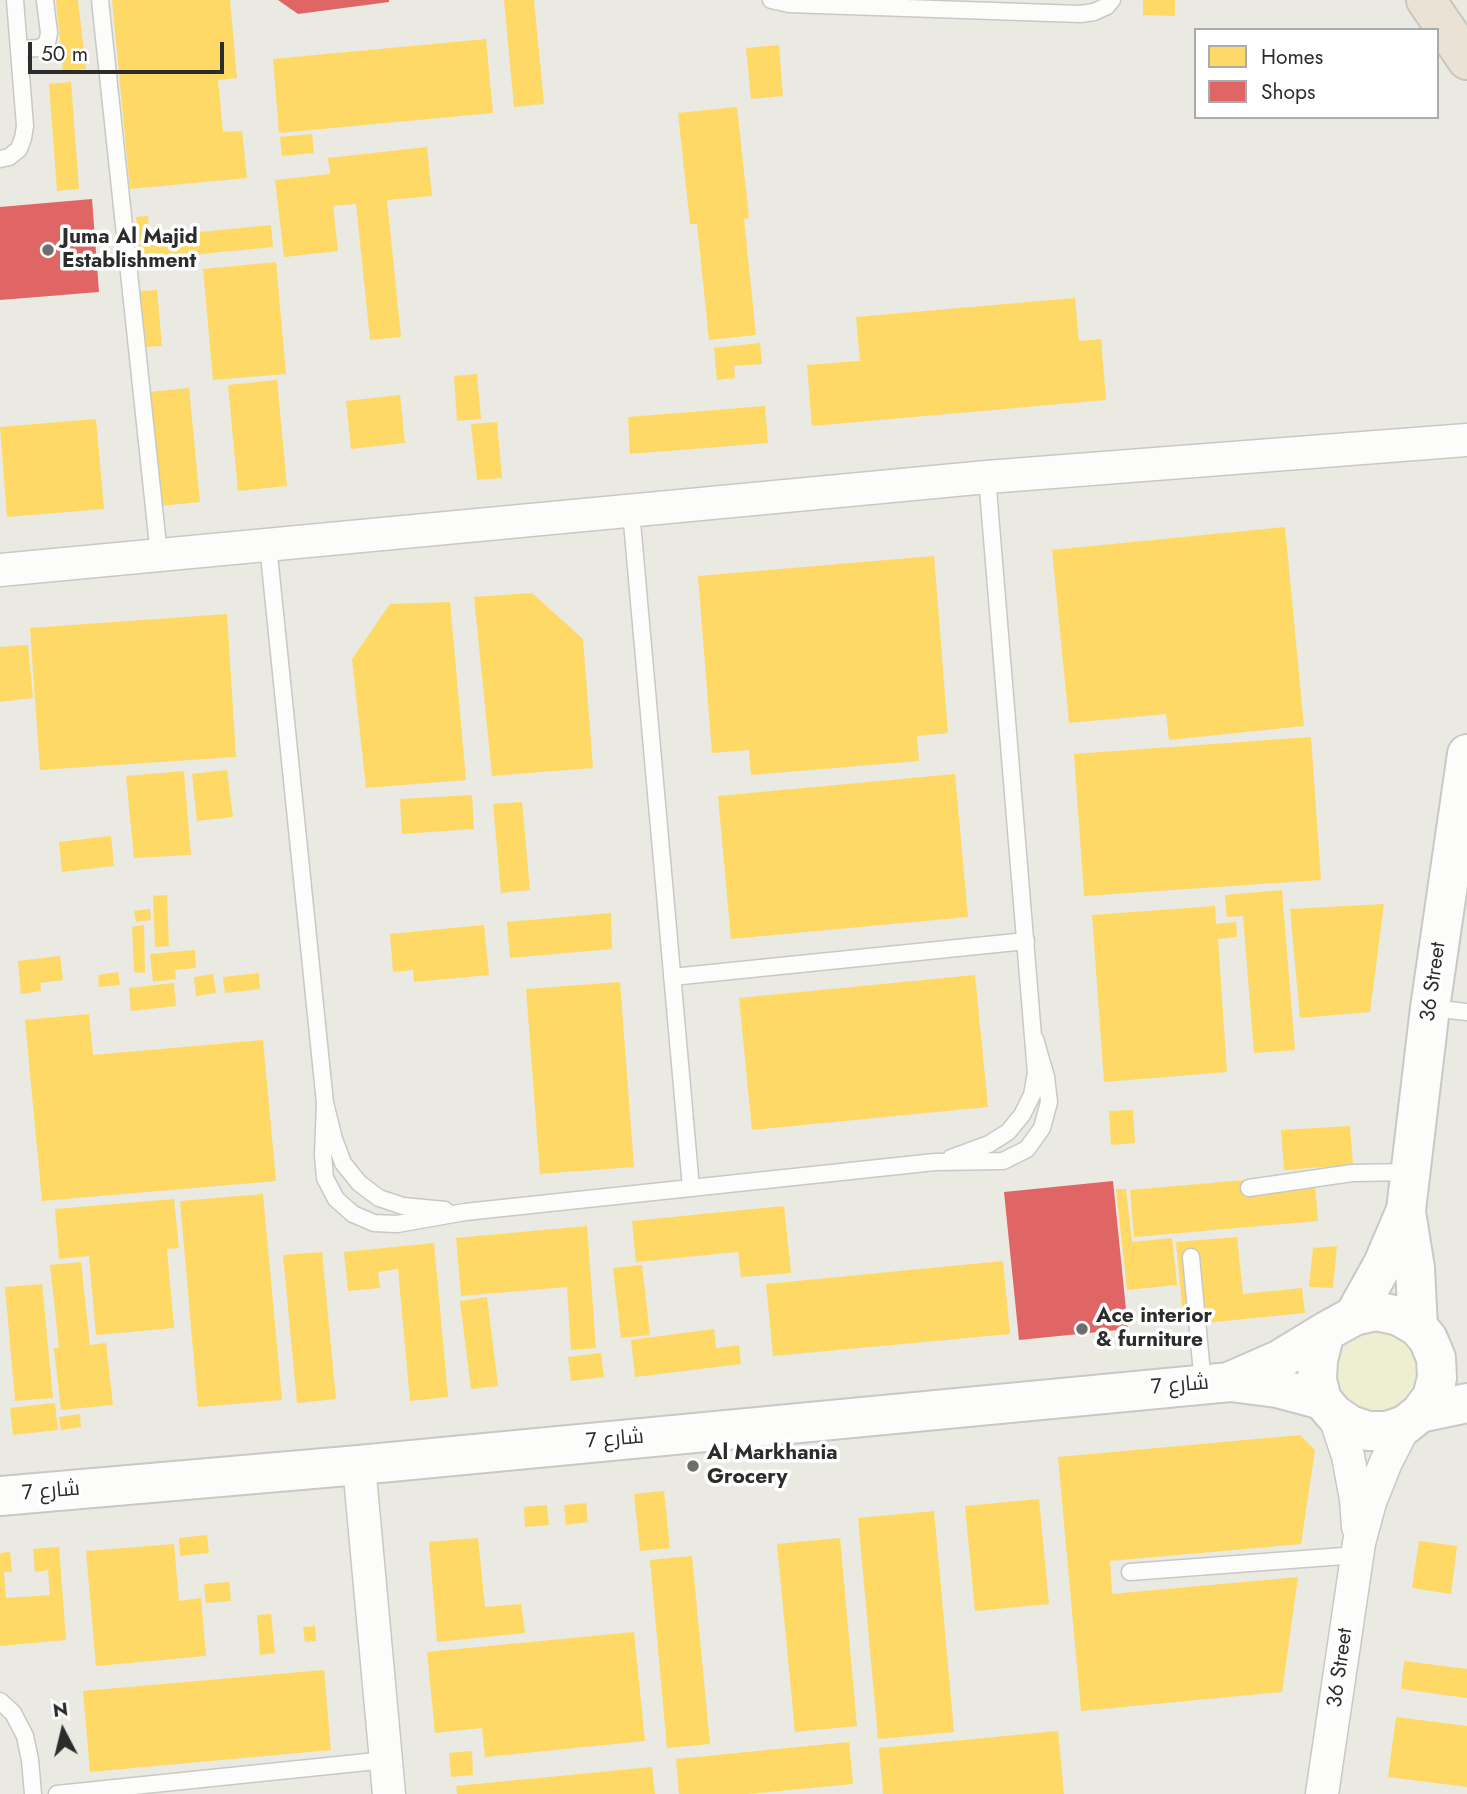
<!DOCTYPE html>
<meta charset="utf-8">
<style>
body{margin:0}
#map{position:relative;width:1467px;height:1794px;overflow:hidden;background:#eae9e2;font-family:Jost,sans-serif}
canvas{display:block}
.legend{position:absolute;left:1194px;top:28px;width:245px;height:91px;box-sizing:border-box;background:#fff;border:2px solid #ababab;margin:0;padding:9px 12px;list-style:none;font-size:21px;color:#2c2c2c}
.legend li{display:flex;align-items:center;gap:14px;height:35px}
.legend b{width:35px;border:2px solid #ababab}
.north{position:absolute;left:28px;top:1696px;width:70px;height:70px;-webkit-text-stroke:5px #fff;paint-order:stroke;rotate:353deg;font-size:19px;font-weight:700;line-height:28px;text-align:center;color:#2c2c2c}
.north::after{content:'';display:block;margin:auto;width:24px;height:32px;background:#2c2c2c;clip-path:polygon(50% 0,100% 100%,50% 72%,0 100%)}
.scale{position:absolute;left:28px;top:42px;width:196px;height:32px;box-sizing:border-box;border:4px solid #2c2c2c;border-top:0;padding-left:9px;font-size:21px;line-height:24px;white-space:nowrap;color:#2c2c2c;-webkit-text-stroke:5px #fff;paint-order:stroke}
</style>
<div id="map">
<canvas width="1467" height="1794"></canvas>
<ul class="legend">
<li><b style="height:19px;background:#ffd966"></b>Homes</li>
<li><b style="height:19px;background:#e06666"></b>Shops</li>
</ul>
<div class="north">N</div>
<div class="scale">50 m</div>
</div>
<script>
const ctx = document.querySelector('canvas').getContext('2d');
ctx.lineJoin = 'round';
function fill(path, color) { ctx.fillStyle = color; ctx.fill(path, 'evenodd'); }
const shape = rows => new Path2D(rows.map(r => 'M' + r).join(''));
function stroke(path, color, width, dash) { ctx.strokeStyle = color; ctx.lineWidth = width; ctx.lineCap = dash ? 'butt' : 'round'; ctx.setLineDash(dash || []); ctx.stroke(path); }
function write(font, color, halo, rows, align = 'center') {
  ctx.font = font + ' Jost,Cairo,sans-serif'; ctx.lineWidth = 7; ctx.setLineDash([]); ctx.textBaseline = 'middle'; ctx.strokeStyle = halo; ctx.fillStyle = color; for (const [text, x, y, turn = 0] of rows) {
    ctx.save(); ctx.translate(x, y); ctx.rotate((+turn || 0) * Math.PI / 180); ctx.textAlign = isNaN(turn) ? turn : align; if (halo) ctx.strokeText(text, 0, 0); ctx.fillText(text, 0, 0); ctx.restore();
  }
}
const sand = shape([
 [1382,1330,1400,1336,1419,1357,1417,1391,1403,1408,1381,1415,1355,1407,1345,1397,1339,1385,1337,1367,1345,1348,1356,1338,1373,1331]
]);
const homes = shape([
 [56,0,78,0,86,69,63,71],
 [112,0,230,0,237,78,218,80,223,132,242,131,247,178,130,189],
 [504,0,534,0,544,104,514,107],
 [1143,0,1175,0,1175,16,1143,15],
 [486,39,493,113,279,133,273,59],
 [779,45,783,96,751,99,746,48],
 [71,82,79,189,57,191,49,84],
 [737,107,749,218,744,219,756,335,709,340,697,224,690,224,678,113],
 [312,134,314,153,282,156,280,137],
 [427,147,432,196,387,200,401,337,370,340,356,204,333,206,338,251,284,257,275,180,330,174,328,158],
 [148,216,149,237,271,225,273,247,140,260,136,217],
 [276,262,286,374,213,380,203,269],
 [157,290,162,346,145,347,140,291],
 [1075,298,1079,341,1101,339,1106,400,812,426,807,365,860,361,856,317],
 [760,343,762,364,734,366,735,378,717,380,714,348],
 [477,374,481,419,457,421,454,376],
 [277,380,287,486,238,491,228,385],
 [189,388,200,502,160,506,148,392],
 [400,395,405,443,351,449,346,401],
 [765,406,768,443,630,454,628,417],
 [96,419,104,509,7,517,0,427],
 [497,422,502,478,477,480,471,424],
 [1285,527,1304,726,1169,740,1166,714,1069,723,1052,550],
 [934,556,948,733,917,736,919,761,751,775,749,750,712,753,698,576],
 [532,593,583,639,593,768,492,776,474,597],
 [450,602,466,780,366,788,352,659,390,604],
 [227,614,236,757,40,770,30,628],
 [28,645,33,698,0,702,0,647],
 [1311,737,1321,880,1084,896,1074,754],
 [227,770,233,817,197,821,192,774],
 [184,771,191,855,134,858,126,776],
 [955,774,968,917,731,939,718,796],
 [472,795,474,829,402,834,400,799],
 [522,802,530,890,501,893,493,804],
 [111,836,114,866,62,872,59,842],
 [1282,890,1295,1050,1254,1053,1243,916,1227,917,1225,895],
 [167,895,169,946,155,947,153,896],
 [1384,904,1370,1012,1300,1018,1290,909],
 [1215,906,1216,924,1236,922,1237,937,1218,939,1227,1072,1104,1082,1092,915],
 [150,909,151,920,136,922,134,911],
 [611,913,612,949,510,958,507,922],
 [144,925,145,973,134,972,132,927],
 [484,925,489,975,414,982,413,970,393,972,390,934],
 [195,950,196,968,175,970,176,979,153,982,150,954],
 [60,956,63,980,40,983,41,991,21,994,18,961],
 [118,972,120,985,99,987,98,975],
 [259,973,260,989,225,993,223,977],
 [213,974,216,993,196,996,194,977],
 [975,975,988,1107,752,1130,739,998],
 [620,982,634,1167,540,1174,526,989],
 [174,983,176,1006,131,1011,129,988],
 [89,1014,93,1055,263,1040,276,1181,42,1201,25,1020],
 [1133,1110,1135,1143,1111,1145,1109,1111],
 [1350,1126,1353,1165,1284,1170,1281,1130],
 [1314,1174,1318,1221,1134,1237,1130,1190],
 [1116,1189,1126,1189,1132,1242,1172,1238,1177,1285,1127,1290],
 [263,1194,282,1400,198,1407,180,1201],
 [174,1199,179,1248,167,1249,174,1328,96,1335,89,1256,59,1259,55,1209],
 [784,1206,791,1273,741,1277,738,1252,636,1262,632,1221],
 [587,1226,596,1348,571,1350,567,1287,461,1296,456,1238],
 [1237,1237,1243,1294,1302,1288,1305,1313,1184,1325,1176,1242],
 [434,1243,448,1397,410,1401,398,1269,378,1272,380,1288,348,1291,344,1252],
 [1337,1246,1333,1288,1309,1287,1313,1248],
 [322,1252,336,1399,297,1403,283,1255],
 [1003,1261,1010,1334,773,1356,766,1284],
 [81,1262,90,1345,106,1343,113,1405,61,1410,54,1348,59,1348,50,1265],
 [642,1265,650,1335,621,1338,613,1268],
 [42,1284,53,1398,15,1401,5,1287],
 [487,1297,498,1386,471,1389,460,1301],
 [714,1329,716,1348,739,1345,741,1364,635,1377,631,1340],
 [601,1353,604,1377,571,1381,568,1357],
 [55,1403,58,1430,13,1435,10,1408],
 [80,1414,81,1427,61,1430,59,1417],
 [1300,1435,1315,1450,1301,1544,1110,1561,1112,1594,1298,1577,1282,1692,1081,1711,1058,1457],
 [664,1491,670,1548,640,1551,634,1494],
 [1039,1499,1049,1604,975,1611,965,1506],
 [586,1503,588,1522,566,1525,564,1505],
 [547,1505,549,1525,525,1527,524,1507],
 [934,1511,954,1732,878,1739,858,1518],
 [207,1535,209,1553,180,1556,179,1538],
 [478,1538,485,1607,521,1604,525,1633,437,1642,429,1542],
 [840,1538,857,1726,795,1732,777,1544],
 [1419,1541,1457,1546,1451,1594,1412,1588],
 [174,1544,179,1601,201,1598,206,1656,96,1666,86,1551],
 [59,1547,66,1640,0,1646,0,1553,10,1552,12,1572,4,1572,6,1598,50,1595,48,1570,35,1572,33,1549],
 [692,1556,710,1744,667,1748,650,1560],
 [229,1582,231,1601,206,1603,204,1584],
 [271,1614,275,1653,260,1655,257,1615],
 [315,1626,316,1641,305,1642,303,1627],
 [634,1632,645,1741,485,1757,482,1728,435,1733,427,1652],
 [1404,1661,1467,1669,1467,1698,1401,1689],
 [324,1670,331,1750,90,1772,83,1691],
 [1396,1717,1467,1726,1467,1787,1388,1777],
 [1058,1731,1064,1794,883,1794,879,1748],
 [849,1742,853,1784,748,1794,679,1794,676,1759],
 [472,1751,473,1775,451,1777,449,1753],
 [652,1767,655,1794,457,1794,456,1786]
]);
const shops = shape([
 [278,0,389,0,389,2,298,14],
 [92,199,99,292,0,300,0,207],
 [1113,1181,1128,1329,1019,1340,1004,1192]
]);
const service = shape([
 [100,0,159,555],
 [771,0,789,4,1080,14,1094,12,1107,6,1112,0],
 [19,49,39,48,47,43,49,33,45,0],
 [0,159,9,157,19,149,23,138,25,126,15,0],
 [631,511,691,1188],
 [268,545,325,1103,334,1139,343,1163,359,1183,379,1198,403,1206,445,1210],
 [672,977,1026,941],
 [1430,1008,1467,1012],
 [325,1103,323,1155,325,1178,336,1199,353,1214,374,1223,397,1224,465,1212,935,1162,1003,1161,1027,1149,1042,1128,1049,1102,1046,1077,1035,1039],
 [951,1158,989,1144,1008,1132,1022,1115,1032,1095,1036,1073,987,477],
 [1249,1188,1352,1173,1410,1172],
 [1191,1257,1203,1384],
 [1130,1572,1357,1555],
 [0,1701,13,1713,25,1736,30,1760,33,1794],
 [57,1794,386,1760]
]);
const minor = shape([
 [0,570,987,477,1467,440],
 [1334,1414,1348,1456,1356,1499,1358,1527],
 [359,1465,389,1794],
 [1322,1794,1359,1543,1370,1502,1386,1462,1405,1425]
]);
const tertiary = shape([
 [1406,1212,1415,1268,1418,1327],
 [1376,1311,1399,1316,1418,1327,1428,1339,1436,1358,1437,1378,1432,1397,1420,1413,1405,1425,1387,1431,1368,1431,1350,1425,1334,1414,1322,1400,1317,1380,1318,1360,1325,1332,1354,1316,1376,1311],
 [1354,1316,1383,1264,1406,1210,1430,1008,1467,754],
 [1231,1381,1279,1360,1325,1332],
 [1420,1413,1467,1403],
 [0,1496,359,1465,1230,1382,1277,1388,1322,1400]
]);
const motorway = shape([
 [1426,0,1467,60]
]);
const markers = [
 [48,250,7,"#6e6e6c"],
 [1082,1329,7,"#6e6e6c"],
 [693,1466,7,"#6e6e6c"]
];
const poiNames = [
 ["Juma Al Majid",62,238],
 ["Establishment",62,262],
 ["Ace interior",1096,1317],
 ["& furniture",1096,1341],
 ["Al Markhania",707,1454],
 ["Grocery",707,1478]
];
const streetNames = [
 ["36 Street",1434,982,-82],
 ["شارع 7",1180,1386,-5],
 ["شارع 7",615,1440,-5],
 ["شارع 7",51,1492,-5],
 ["36 Street",1341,1668,-82]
];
fill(sand, '#eeeed0');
fill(homes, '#ffd966');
fill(shops, '#e06666');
stroke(service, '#c8c8c7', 19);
stroke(minor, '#c8c8c7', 35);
stroke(tertiary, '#c8c8c7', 42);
stroke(motorway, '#c6c5c2', 42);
stroke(service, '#fcfcfb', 16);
stroke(minor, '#fcfcfb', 32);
stroke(tertiary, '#fcfcfb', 38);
stroke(motorway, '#eae2d4', 38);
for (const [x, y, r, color] of markers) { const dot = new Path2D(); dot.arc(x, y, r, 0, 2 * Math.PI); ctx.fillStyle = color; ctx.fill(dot); stroke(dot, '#fff', 2.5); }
write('bold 21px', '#2c2c2c', '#fff', poiNames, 'left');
write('21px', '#2c2c2c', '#fff', streetNames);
</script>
